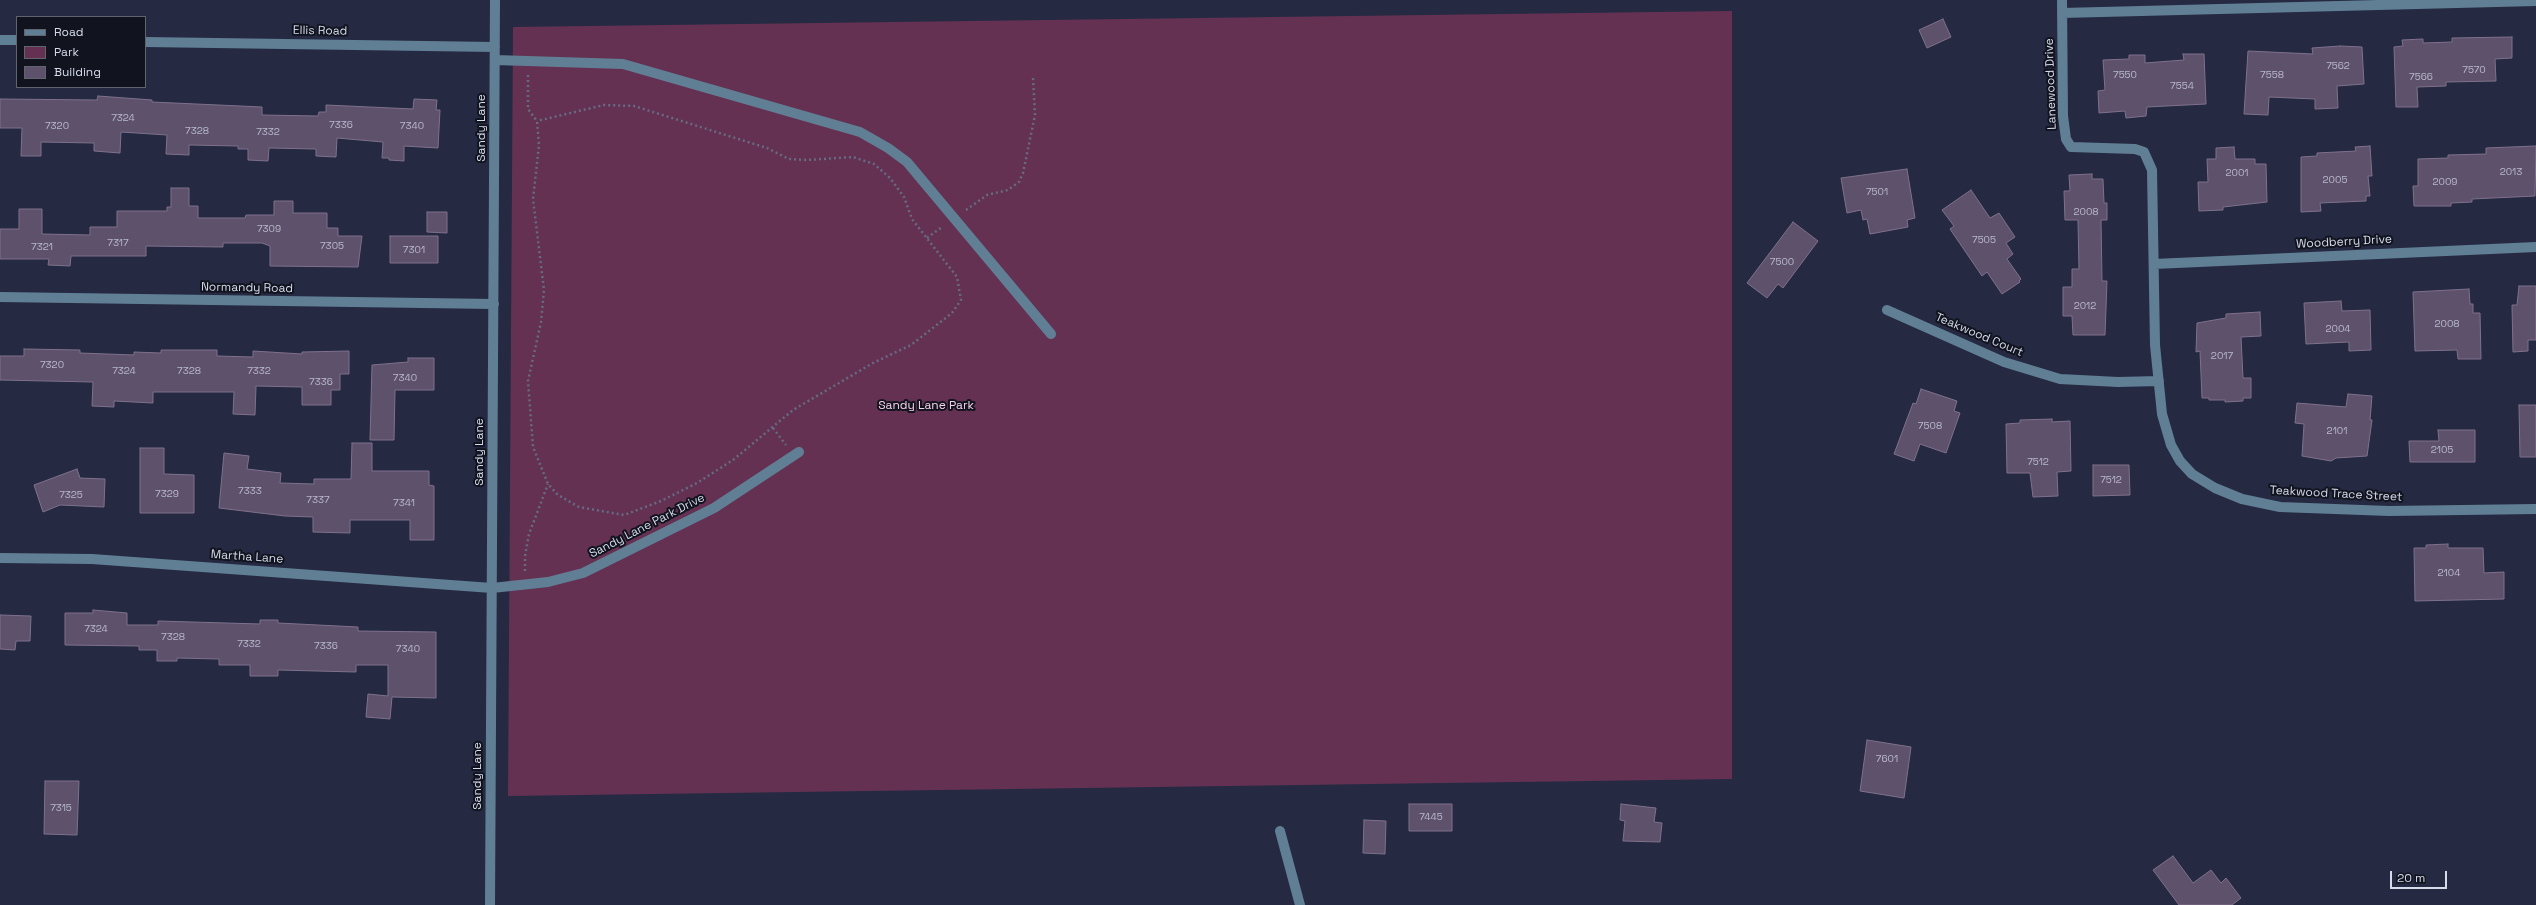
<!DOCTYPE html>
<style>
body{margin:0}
#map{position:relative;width:2536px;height:905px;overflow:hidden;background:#252a42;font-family:"Space Grotesk",sans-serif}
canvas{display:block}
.legend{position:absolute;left:16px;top:16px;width:130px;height:72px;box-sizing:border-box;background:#11141f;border:1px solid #606471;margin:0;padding:5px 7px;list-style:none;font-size:12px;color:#d6dbeb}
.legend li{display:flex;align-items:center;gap:8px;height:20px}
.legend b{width:20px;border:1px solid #606471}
.scale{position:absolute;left:2390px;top:871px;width:57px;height:18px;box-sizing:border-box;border:2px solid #d6dbeb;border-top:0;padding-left:5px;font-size:12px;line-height:14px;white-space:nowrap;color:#d6dbeb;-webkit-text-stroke:3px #11141f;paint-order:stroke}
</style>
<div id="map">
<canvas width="2536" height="905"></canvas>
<ul class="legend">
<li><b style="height:5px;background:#617f94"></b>Road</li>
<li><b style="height:11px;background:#643153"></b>Park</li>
<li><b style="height:11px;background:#5e516b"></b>Building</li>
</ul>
<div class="scale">20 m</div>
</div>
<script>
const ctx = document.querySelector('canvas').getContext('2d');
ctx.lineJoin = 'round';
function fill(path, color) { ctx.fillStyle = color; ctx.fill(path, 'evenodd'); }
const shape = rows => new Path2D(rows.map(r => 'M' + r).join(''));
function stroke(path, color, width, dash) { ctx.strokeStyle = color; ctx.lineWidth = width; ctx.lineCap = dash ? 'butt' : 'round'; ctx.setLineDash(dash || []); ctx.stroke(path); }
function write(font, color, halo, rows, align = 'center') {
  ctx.font = font + ' "Space Grotesk",sans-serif'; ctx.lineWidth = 4; ctx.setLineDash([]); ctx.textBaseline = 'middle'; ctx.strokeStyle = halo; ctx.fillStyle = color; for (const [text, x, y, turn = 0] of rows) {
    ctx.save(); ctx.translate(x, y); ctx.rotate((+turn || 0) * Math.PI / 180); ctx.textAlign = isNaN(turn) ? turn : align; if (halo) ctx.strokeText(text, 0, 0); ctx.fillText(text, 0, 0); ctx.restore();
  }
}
const green = shape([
 [1732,11,1732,779,508,796,513,27]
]);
const building = shape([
 [1943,19,1951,37,1927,48,1919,30,1943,19],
 [2512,37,2512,58,2495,59,2496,81,2446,82,2446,86,2417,87,2418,107,2396,107,2394,47,2403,46,2402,40,2423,39,2423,43,2452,42,2452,38,2512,37],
 [2340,46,2362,47,2364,84,2337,86,2338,108,2315,109,2315,99,2269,97,2268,115,2244,114,2248,51,2313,54,2312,48,2340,46],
 [2183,54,2204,54,2206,104,2147,107,2146,116,2126,118,2125,111,2099,113,2098,91,2105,90,2103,60,2129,59,2129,55,2145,55,2145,63,2184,60,2183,54],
 [98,96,152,100,152,102,262,107,262,115,318,116,319,112,326,112,326,105,413,109,414,99,437,100,436,110,440,110,438,148,404,146,404,161,389,160,389,158,382,158,383,142,337,138,336,157,316,156,316,149,269,148,268,161,248,160,248,149,238,149,238,146,189,145,189,155,166,154,167,135,121,132,120,153,94,151,94,143,41,142,41,156,21,156,22,128,0,128,0,99,97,100,98,96],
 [2370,146,2372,176,2368,176,2370,196,2366,196,2366,201,2320,203,2321,211,2301,212,2301,157,2317,156,2317,153,2356,151,2355,147,2370,146],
 [2536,146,2535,196,2472,199,2472,202,2451,203,2451,206,2414,206,2413,186,2418,186,2418,159,2448,158,2448,155,2486,154,2486,148,2536,146],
 [2234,147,2235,159,2255,159,2255,164,2266,164,2267,202,2223,207,2223,210,2199,211,2198,182,2208,182,2207,159,2216,159,2216,148,2234,147],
 [1907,169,1915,218,1907,220,1908,227,1870,234,1867,219,1863,220,1861,210,1847,213,1841,178,1907,169],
 [2092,174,2092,179,2103,179,2104,203,2107,203,2107,220,2101,220,2102,281,2107,281,2105,335,2073,335,2072,316,2063,316,2063,287,2072,287,2072,269,2079,269,2078,220,2065,220,2064,191,2070,191,2069,175,2092,174],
 [171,188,189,188,189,206,198,206,198,218,245,218,246,215,274,215,274,201,293,201,293,213,327,213,327,228,338,228,338,236,362,236,358,267,270,266,270,246,262,243,223,243,223,247,146,246,146,256,71,256,70,266,48,265,49,259,0,259,0,229,19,229,19,209,42,209,42,234,90,235,90,227,117,227,117,211,167,211,167,207,171,207,171,188],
 [1971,190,1990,218,1999,213,2015,237,2006,243,2013,254,2007,259,2021,279,2019,281,2020,282,2002,294,1987,272,1982,276,1950,229,1954,226,1942,210,1971,190],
 [427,212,447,212,447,233,427,232,427,212],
 [1793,222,1818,241,1783,288,1778,284,1767,298,1747,283,1793,222],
 [390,236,438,236,438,263,390,263,390,236],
 [2519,286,2536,286,2536,340,2528,340,2528,351,2513,352,2512,305,2517,305,2519,286],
 [2469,289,2470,304,2473,304,2473,313,2480,313,2481,359,2458,359,2457,350,2415,351,2413,292,2469,289],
 [2341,301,2342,311,2370,310,2371,350,2349,351,2349,342,2306,344,2304,303,2341,301],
 [2260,312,2261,336,2241,337,2243,378,2251,378,2251,398,2243,398,2243,401,2225,402,2225,400,2209,400,2209,398,2202,398,2200,351,2196,352,2197,323,2226,318,2226,314,2260,312],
 [24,349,80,350,80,353,134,355,134,352,161,353,161,350,217,350,217,356,253,357,253,351,302,354,302,352,349,351,349,374,340,374,340,390,331,390,331,405,302,405,302,387,256,386,255,415,233,414,234,392,153,392,153,403,114,401,114,407,92,406,93,382,0,380,0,356,24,356,24,349],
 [408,358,434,358,434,390,395,390,394,440,370,440,372,365,408,362,408,358],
 [1921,389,1957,401,1954,411,1960,413,1946,453,1920,444,1914,461,1894,454,1913,403,1916,404,1921,389],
 [2348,394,2372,396,2370,420,2372,420,2367,456,2336,458,2331,461,2302,456,2304,424,2295,423,2297,403,2346,407,2348,394],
 [2519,405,2536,405,2536,457,2520,457,2519,405],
 [2052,419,2052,422,2070,421,2071,471,2057,472,2058,496,2033,497,2030,473,2007,473,2006,424,2020,423,2020,420,2052,419],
 [2438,430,2475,430,2475,462,2410,462,2409,441,2439,441,2438,430],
 [352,443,372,443,372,471,429,471,429,485,434,486,434,540,410,540,410,520,350,520,350,533,313,532,313,517,285,516,219,508,224,453,249,456,247,469,281,473,280,483,314,484,314,479,351,479,352,443],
 [140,448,164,448,164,474,194,475,194,513,140,513,140,448],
 [2093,465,2129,465,2130,495,2093,496,2093,465],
 [77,469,80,478,105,479,104,507,60,505,43,512,34,485,77,469],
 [2448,544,2448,548,2483,548,2484,573,2504,572,2504,599,2415,601,2414,548,2426,548,2426,545,2448,544],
 [93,610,127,613,127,625,158,625,158,621,260,624,260,620,278,620,278,623,358,627,358,631,436,632,436,698,392,697,390,719,366,717,368,694,388,696,388,665,356,665,356,672,278,670,278,676,250,676,250,665,219,665,219,659,177,658,177,661,157,661,157,650,139,650,139,646,65,645,65,613,93,613,93,610],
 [0,615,31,616,30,641,16,641,15,650,0,649,0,615],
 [1867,740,1911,747,1904,798,1860,791,1867,740],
 [45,781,79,781,77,835,44,834,45,781],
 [1409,804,1452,804,1452,831,1409,831,1409,804],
 [1621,804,1656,808,1654,822,1662,823,1660,842,1623,841,1625,821,1620,820,1621,804],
 [1364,820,1386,821,1385,854,1363,853,1364,820],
 [2173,856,2193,883,2211,870,2221,883,2226,878,2241,898,2232,905,2179,905,2153,870,2173,856]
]);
const path = shape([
 [528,75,528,109,537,121,539,145,533,199,544,290,541,322,528,381,533,447,548,484,558,495,579,507,624,515,661,501,697,483,733,460,793,410,873,363,911,345,952,313,961,300,957,277,912,219,904,197,890,178,874,164,853,157,807,160,789,159,767,148,634,106,604,105,537,121],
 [966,210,987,195,1008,190,1019,182,1023,173,1035,115,1033,77],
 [927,238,942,227],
 [773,428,786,445],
 [525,571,525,556,529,534,548,484]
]);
const minor = shape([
 [2062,0,2063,116,2066,139,2071,147,2135,149,2144,152,2152,170,2155,345,2162,414,2171,445,2180,461,2192,474,2215,488,2242,499,2280,507,2389,511,2536,509],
 [2062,13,2536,1],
 [0,40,17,40],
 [145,42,495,47],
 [495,60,623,64,860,132,888,148,907,162,1051,334],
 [2154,264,2536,247],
 [0,297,494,304],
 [1887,310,2004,362,2060,379,2118,382,2159,381],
 [0,558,92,559,492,588,548,582,583,573,714,508,799,452],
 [1280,831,1300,905],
 [490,905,495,0]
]);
const numberNames = [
 ["7562",2338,66],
 ["7570",2474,70],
 ["7550",2125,75],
 ["7558",2272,75],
 ["7566",2421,77],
 ["7554",2182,86],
 ["7324",123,118],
 ["7336",341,125],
 ["7320",57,126],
 ["7340",412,126],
 ["7328",197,131],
 ["7332",268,132],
 ["2013",2511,172],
 ["2001",2237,173],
 ["2005",2335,180],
 ["2009",2445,182],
 ["7501",1877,192],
 ["2008",2086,212],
 ["7309",269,229],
 ["7505",1984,240],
 ["7317",118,243],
 ["7305",332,246],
 ["7321",42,247],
 ["7301",414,250],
 ["7500",1782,262],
 ["2012",2085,306],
 ["2008",2447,324],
 ["2004",2338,329],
 ["2017",2222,356],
 ["7320",52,365],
 ["7324",124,371],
 ["7328",189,371],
 ["7332",259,371],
 ["7340",405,378],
 ["7336",321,382],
 ["7508",1930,426],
 ["2101",2337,431],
 ["2105",2442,450],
 ["7512",2038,462],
 ["7512",2111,480],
 ["7333",250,491],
 ["7329",167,494],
 ["7325",71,495],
 ["7337",318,500],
 ["7341",404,503],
 ["2104",2449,573],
 ["7324",96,629],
 ["7328",173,637],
 ["7332",249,644],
 ["7336",326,646],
 ["7340",408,649],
 ["7601",1887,759],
 ["7315",61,808],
 ["7445",1431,817]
];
const streetNames = [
 ["Ellis Road",320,31,1],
 ["Lanewood Drive",2051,84,-92],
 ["Sandy Lane",482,128,-90],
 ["Woodberry Drive",2344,242,-3],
 ["Normandy Road",247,288,1],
 ["Teakwood Court",1979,335,23],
 ["Sandy Lane",480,452,-90],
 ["Teakwood Trace Street",2336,494,3],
 ["Sandy Lane Park Drive",647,526,-27],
 ["Martha Lane",247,557,4],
 ["Sandy Lane",478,776,-90]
];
const parkNames = [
 ["Sandy Lane Park",926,406]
];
fill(green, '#643153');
fill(building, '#5e516b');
stroke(building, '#7f718d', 1);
stroke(path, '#666b80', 2.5, [2, 3]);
stroke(minor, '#617f94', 10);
write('10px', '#b8b8cb', null, numberNames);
write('12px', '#d6dbeb', '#11141f', streetNames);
write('12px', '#f8d0e8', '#11141f', parkNames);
</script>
